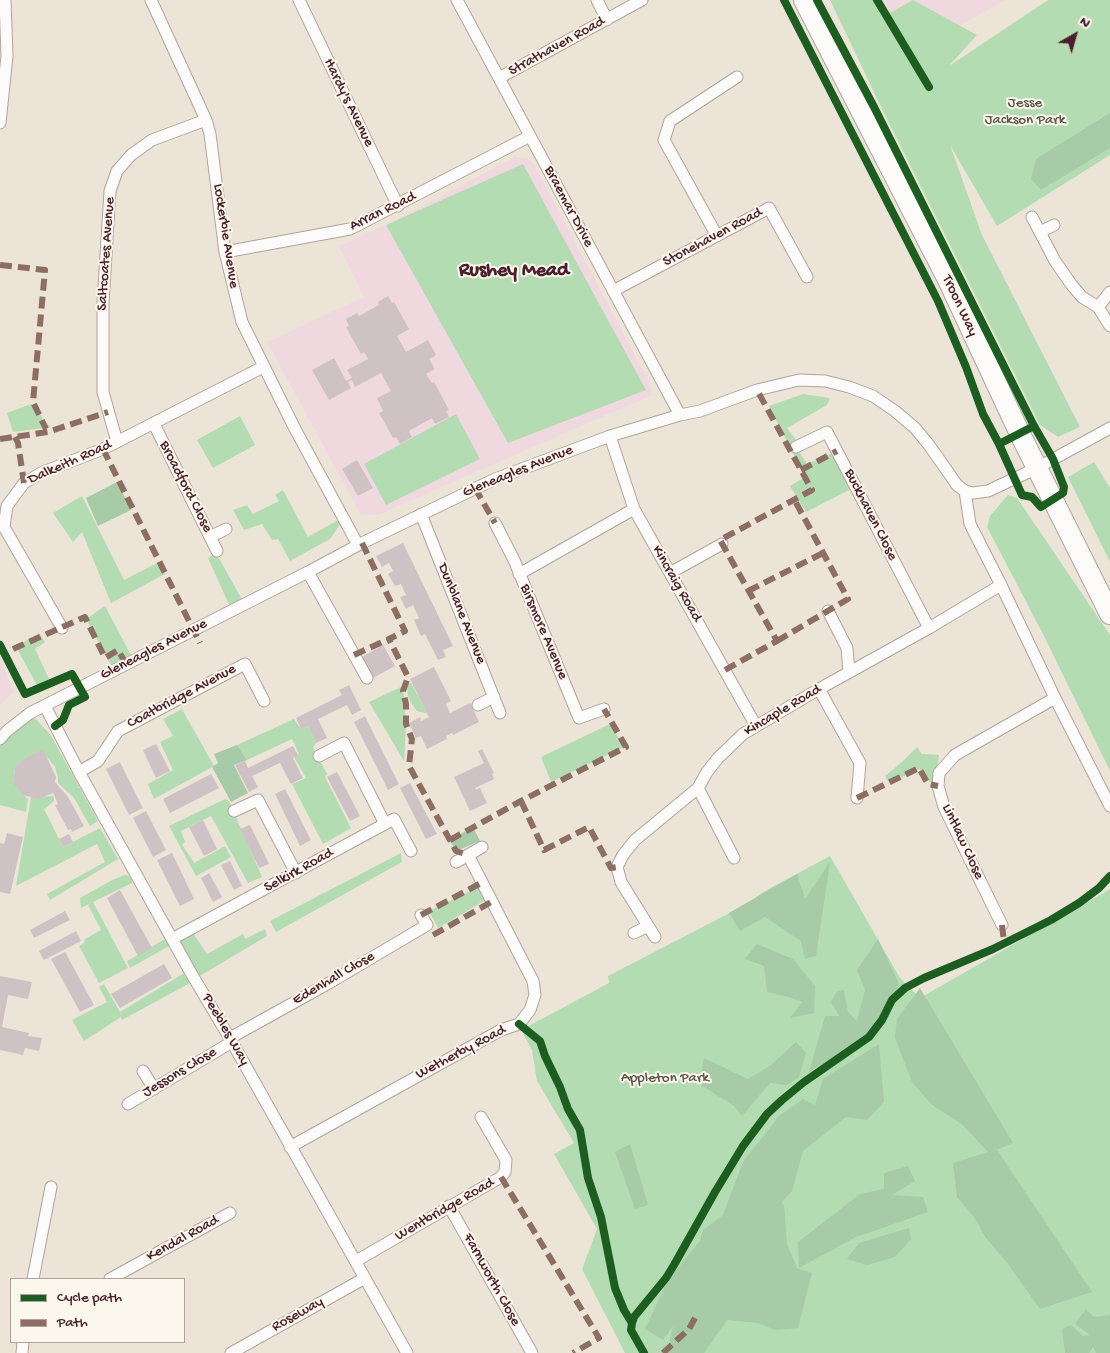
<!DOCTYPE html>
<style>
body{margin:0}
#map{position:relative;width:1110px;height:1353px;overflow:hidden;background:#ede4d8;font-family:"Gochi Hand",sans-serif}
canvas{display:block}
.legend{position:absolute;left:10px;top:1278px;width:175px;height:65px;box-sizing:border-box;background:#fbf7ec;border:1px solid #b4a19f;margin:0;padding:6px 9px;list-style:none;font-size:15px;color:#4a1f2b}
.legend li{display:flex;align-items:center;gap:10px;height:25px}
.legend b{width:25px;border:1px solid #b4a19f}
.north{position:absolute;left:1050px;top:10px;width:50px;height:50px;-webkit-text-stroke:4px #fbf7ec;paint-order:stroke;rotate:38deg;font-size:14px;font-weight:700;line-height:20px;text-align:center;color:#4a1f2b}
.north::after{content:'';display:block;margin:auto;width:18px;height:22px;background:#4a1f2b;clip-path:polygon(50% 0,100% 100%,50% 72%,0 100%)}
</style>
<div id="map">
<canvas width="1110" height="1353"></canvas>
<ul class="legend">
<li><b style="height:6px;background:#1b5e20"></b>Cycle path</li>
<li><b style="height:6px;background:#8d6e63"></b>Path</li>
</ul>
<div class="north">N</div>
</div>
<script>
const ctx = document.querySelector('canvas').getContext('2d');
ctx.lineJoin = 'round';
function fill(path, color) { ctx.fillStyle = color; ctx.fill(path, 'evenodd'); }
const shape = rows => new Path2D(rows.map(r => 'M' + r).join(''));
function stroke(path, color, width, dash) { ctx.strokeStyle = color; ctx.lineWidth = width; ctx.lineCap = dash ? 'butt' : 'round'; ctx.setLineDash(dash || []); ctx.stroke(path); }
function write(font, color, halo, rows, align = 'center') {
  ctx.font = font + ' "Gochi Hand",sans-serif'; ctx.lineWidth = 4; ctx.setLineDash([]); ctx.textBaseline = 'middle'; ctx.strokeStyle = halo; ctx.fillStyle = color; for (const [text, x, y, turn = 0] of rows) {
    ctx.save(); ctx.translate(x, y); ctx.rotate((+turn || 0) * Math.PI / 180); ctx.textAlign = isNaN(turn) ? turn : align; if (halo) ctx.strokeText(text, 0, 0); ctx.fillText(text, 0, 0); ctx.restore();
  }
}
const built = shape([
 [875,0,1005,0,909,55],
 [515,157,527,158,534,164,649,382,652,395,378,515,361,515,267,342,364,297,339,246,390,223],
 [0,659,14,692,0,705]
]);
const green = shape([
 [830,0,880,0,888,14,913,0,977,35,949,66,1048,0,1110,0,1110,155,997,226,950,145,982,235,1080,427,1058,437,1040,425,881,107],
 [523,164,646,390,508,443,386,225],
 [803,394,830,398,827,405,787,428,797,441,796,447,807,464,837,451,855,487,806,512,790,486,805,477,769,406],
 [31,404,50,427,13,432,7,413],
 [456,414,480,459,386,505,364,464],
 [240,416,255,445,213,468,197,440],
 [1094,462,1110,488,1110,562,1068,477],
 [283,490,308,537,340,519,341,523,330,539,290,561,278,539,272,540,262,524,244,530,233,510,247,505,253,514,279,501,275,495],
 [1008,495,1017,498,1110,635,1110,771,1044,636,987,527,990,516],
 [82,496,124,580,159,562,165,574,111,603,82,532,73,542,53,513],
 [216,553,244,603,231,609,208,558],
 [105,606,133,659,113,669,86,619],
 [39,633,45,642,35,649,49,679,37,685,16,647],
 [411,683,428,714,417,711,412,704,408,697,407,685],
 [403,686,406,725,404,761,369,702],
 [182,709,214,766,154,799,148,784,173,770,160,742,173,736,163,719],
 [30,713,50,734,98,821,90,826,74,798,58,783,58,777,55,767,46,756,30,758,15,768,13,784,28,799,26,812,0,805,0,739],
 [294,719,301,729,308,726,316,743,313,747,327,774,325,777,351,828,323,844,292,784,306,778,294,757,299,754,292,739,247,760,237,745],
 [610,724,624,747,551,782,541,757],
 [917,747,922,754,939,755,935,782,930,782,919,769,889,783,885,776,902,762],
 [54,796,54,801,44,809,63,847,100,828,118,859,50,900,47,894,105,862,97,844,16,886,31,797],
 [225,799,229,801,262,877,248,883,211,816,181,831,185,842,182,845,194,862,194,863,225,846,231,857,196,876,169,826],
 [401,853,402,862,276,932,270,921],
 [830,856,900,978,920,998,1110,889,1110,1353,625,1353,582,1269,597,1229,554,1154,574,1143,537,1081,532,1050,521,1030,609,983,608,976,747,904,763,892],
 [125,875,133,877,132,883,93,902,128,968,99,983,79,946,84,943,85,939,101,930,88,905,93,902,81,908,80,898,112,880],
 [481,886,489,898,438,928,429,911],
 [265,929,267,936,198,977,178,942,193,933,207,954,243,934,245,939],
 [165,939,169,946,130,968,127,961],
 [184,973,190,983,122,1020,121,1017,84,1041,72,1020,107,1002,99,987,104,984,120,1012]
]);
const forest = shape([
 [1110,113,1110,148,1041,190,1031,179,1036,159],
 [119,481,119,486,131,510,98,526,86,498],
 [237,745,247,760,234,765,248,793,231,802,212,767,218,763,214,754],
 [473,827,480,841,456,851,450,840],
 [830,862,816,956,805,959,801,941,765,917,740,931,729,913,797,874,805,899],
 [878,939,899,984,884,1015,872,1033,809,1072,825,1016,839,1016,831,1002,837,991,844,990,848,1012,857,1021,865,990,857,970],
 [757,944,793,959,815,986,814,1013,790,1018,802,1002,789,997,767,992,764,966,745,959],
 [920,988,1013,1143,994,1151,997,1150,1092,1292,1040,1309,1008,1264,986,1238,974,1217,957,1197,953,1163,988,1152,963,1125,931,1104,912,1082,895,1038,897,1019],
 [796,1042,806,1053,799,1077,787,1085,770,1083,742,1116,734,1106,699,1084,704,1058,748,1079,770,1066],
 [879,1044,884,1102,867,1120,846,1117,803,1151,792,1191,781,1203,784,1205,787,1244,797,1268,812,1273,798,1328,775,1330,758,1323,727,1320,704,1353,667,1353,673,1326,663,1340,645,1329,668,1280,700,1241,703,1230,723,1215,743,1162,779,1116,803,1099,815,1105,823,1079],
 [630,1144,648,1205,635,1209,615,1152],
 [908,1166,915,1181,892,1195,923,1197,928,1212,856,1237,799,1268,798,1242,860,1194,884,1189,884,1173],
 [909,1228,911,1239,895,1257,867,1265,847,1259,859,1243],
 [1086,1309,1094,1317,1110,1315,1110,1353,1096,1353,1093,1347,1089,1353,1065,1353,1062,1329,1071,1325,1083,1336,1090,1335,1075,1324]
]);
const building = shape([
 [388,296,392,303,394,302,409,329,397,336,406,352,428,340,436,355,429,359,435,369,426,374,432,383,434,382,449,410,446,411,449,417,435,424,432,418,409,431,412,437,400,444,396,437,393,438,379,413,383,411,377,398,391,391,381,373,355,387,352,380,348,382,351,388,329,400,312,370,334,358,346,381,352,378,347,370,368,359,364,352,361,354,346,327,349,326,346,319,357,313,359,316,379,305,378,302],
 [357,460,373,488,358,496,342,469],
 [403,543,453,646,443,650,446,657,438,660,425,634,421,636,414,620,419,618,413,605,406,609,400,597,406,595,401,584,395,586,388,574,393,571,389,563,382,567,376,556],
 [383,645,395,666,373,678,362,657],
 [434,667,451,701,446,704,450,713,470,703,479,722,453,735,452,733,446,736,447,739,427,749,421,736,416,738,409,723,420,717,421,721,429,717,410,679],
 [349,685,361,710,352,715,347,705,318,719,327,738,316,743,308,726,301,729,296,718,342,695,339,690],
 [365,716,399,784,388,790,354,722],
 [156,744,170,771,156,778,143,750],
 [293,746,298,755,293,758,303,778,291,784,280,763,252,776,258,787,249,792,235,765,245,761,248,768],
 [43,749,56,777,55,782,68,797,84,826,72,832,71,829,68,830,55,805,58,804,53,793,38,799,23,795,13,784,15,768,26,758],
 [482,749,494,773,492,774,494,779,475,788,476,790,480,788,487,803,470,811,454,777,484,763,478,751],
 [120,762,143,808,129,815,106,769],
 [337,772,360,816,350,821,327,777],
 [211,774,219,788,170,813,163,799],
 [410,783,437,834,426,839,400,788],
 [285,789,311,840,300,846,275,794],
 [146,811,166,850,153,857,133,818],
 [203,820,217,849,204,856,189,827],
 [250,825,269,864,259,868,240,829],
 [7,833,23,837,10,894,0,892,0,843,4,844],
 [69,834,73,842,63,847,59,839],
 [172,853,194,899,180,906,157,860],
 [230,861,242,886,234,890,221,865],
 [209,873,222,897,213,902,201,878],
 [120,890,152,948,138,956,107,898],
 [65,911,70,920,34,938,30,930],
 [76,931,81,941,44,960,39,951],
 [65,952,94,1005,80,1012,51,959],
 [164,964,172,978,120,1008,111,994],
 [0,976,32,982,28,999,8,995,2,1027,29,1033,28,1036,42,1038,39,1051,25,1048,23,1055,0,1050]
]);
const street = shape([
 [151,0,206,120,210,134,225,252,242,322,294,427,358,545],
 [299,0,398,206],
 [457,0,680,415],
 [597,0,607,20],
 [499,78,642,0],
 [0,123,7,56,5,0],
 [1032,217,1055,261,1071,284,1082,297,1098,307],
 [1040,232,1054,225],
 [717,236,664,140,670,121,737,77],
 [225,252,350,229,530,136],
 [613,291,769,208,807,277],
 [1110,292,1098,307,1110,326],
 [154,424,217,551],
 [610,436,634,509,756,726],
 [117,442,103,392,103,303,110,191,117,171,131,155,152,140,206,120],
 [796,447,827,432,929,628],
 [965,491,970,524,1001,585,1055,698,1110,806],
 [421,514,500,713],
 [495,523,514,560,579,718,604,709],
 [210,537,226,529],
 [308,572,367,678],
 [670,573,722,544],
 [519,574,634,509],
 [828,611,847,648,849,672],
 [62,628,4,527,7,506,24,483,41,473,103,449,263,367],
 [819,689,860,763,857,798],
 [478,705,494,697],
 [45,706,79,772,191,973,232,1042,407,1353],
 [0,739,7,731,30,713,308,572,362,543,495,479,610,436,680,415,700,411,757,390,799,380,825,381,849,387,873,396,895,411,915,428,929,445,957,485,965,491,973,493,988,491,1037,468,1110,428],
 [319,756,344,743,385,824],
 [79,772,98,761,118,731,245,664,264,701],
 [698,788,734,858],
 [234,811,258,800,296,873],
 [456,862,482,847],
 [1002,925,944,807,938,786,939,773,955,755,1055,698],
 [634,933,648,926],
 [655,937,621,882,617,867,623,855,635,840,698,788,707,772,718,758,743,734,819,689,929,628,1001,585],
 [172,939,394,819,411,851],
 [230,1038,329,983,427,925,421,915],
 [143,1071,154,1089],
 [128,1104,232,1042],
 [290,1147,501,1030,519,1024,530,1010,535,995,533,981,468,855],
 [449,1206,532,1353],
 [356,1261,501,1177,505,1172,506,1160,481,1117],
 [33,1279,51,1187],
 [110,1279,230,1213],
 [22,1353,23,1342],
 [231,1353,365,1278]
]);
const highway = shape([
 [804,0,949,282,1020,434,1110,614]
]);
const quiet = shape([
 [0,265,45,270,33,402,46,429],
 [15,437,18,443,24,483],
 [0,439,48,432,108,412],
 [103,449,200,643],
 [801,470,837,451],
 [475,488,495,523],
 [362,543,405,631,389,639,408,677,403,691,406,704,406,724,412,739,409,766,456,851,468,855],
 [748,591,823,553],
 [777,641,848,599,794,499],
 [13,649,85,617,105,658,118,650,126,664],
 [354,655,389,639],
 [725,670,777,641,720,540,812,490,757,390],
 [857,798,919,768,928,784,938,786],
 [521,801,544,850,589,827,611,868,617,867],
 [450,840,521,801,626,747,604,709],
 [421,915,483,882],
 [1002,925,1004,942],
 [433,935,493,901],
 [501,1177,599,1338,573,1353],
 [663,1353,689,1329,695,1318]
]);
const cycleway = shape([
 [784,0,938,301,966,367,983,414,999,444,1022,495,1032,497,1041,507,1063,493,1064,487,1053,459,1034,426,999,444],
 [817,0,874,107,1034,426],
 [877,0,929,87],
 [0,645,25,694,72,674,85,697,69,705,63,720,55,726],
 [519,1024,540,1041,545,1056,560,1087,568,1109,580,1130,588,1178,601,1217,615,1288,624,1310,632,1323,631,1330,644,1353],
 [632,1323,634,1317,666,1278,674,1265,715,1192,743,1146,767,1114,782,1100,804,1082,869,1037,882,1020,892,1000,905,988,924,978,993,949,1051,920,1079,903,1099,888,1110,876]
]);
const streetNames = [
 ["Strathaven Road",557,47,-29],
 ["Hardy's Avenue",348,103,64],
 ["Braemar Drive",568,207,62],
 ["Arran Road",383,212,-26],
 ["Lockerbie Avenue",225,236,81],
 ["Stonehaven Road",713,238,-28],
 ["Saltcoates Avenue",107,254,-86],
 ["Troon Way",959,306,65],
 ["Dalkeith Road",70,463,-24],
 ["Gleneagles Avenue",518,472,-22],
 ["Broadford Close",185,487,63],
 ["Buckhaven Close",870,515,63],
 ["Kincraig Road",676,584,60],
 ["Dunblane Avenue",461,614,68],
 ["Birsmore Avenue",543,632,67],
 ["Gleneagles Avenue",154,650,-27],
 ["Coatbridge Avenue",182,697,-28],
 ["Kincaple Road",783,711,-31],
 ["Lintlaw Close",962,842,65],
 ["Selkirk Road",299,871,-29],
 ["Edenhall Close",334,979,-30],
 ["Peebles Way",225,1030,60],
 ["Wetherby Road",461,1053,-28],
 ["Jessons Close",180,1073,-31],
 ["Wentbridge Road",445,1210,-30],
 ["Kendal Road",183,1239,-29],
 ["Farnworth Close",491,1280,61],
 ["Roseway",298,1315,-29]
];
const parkNames = [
 ["Jesse",1025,104],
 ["Jackson Park",1025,121],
 ["Appleton Park",665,1079]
];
const districtNames = [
 ["Rushey Mead",514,272]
];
fill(built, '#efd9df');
fill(green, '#b4dcb3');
fill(forest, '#a6cba6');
fill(building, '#cfc2c5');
stroke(street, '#aea49e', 13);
stroke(highway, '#aea49e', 22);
stroke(street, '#fcfbf9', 11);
stroke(highway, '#fcfbf9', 20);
stroke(quiet, '#8d6e63', 6, [12, 6]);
stroke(cycleway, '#1b5e20', 8);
write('15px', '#4a1f2b', '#fbf7ec', streetNames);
write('15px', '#5c564b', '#fbf7ec', parkNames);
write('bold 20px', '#4a1f2b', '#fbf7ec', districtNames);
</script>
